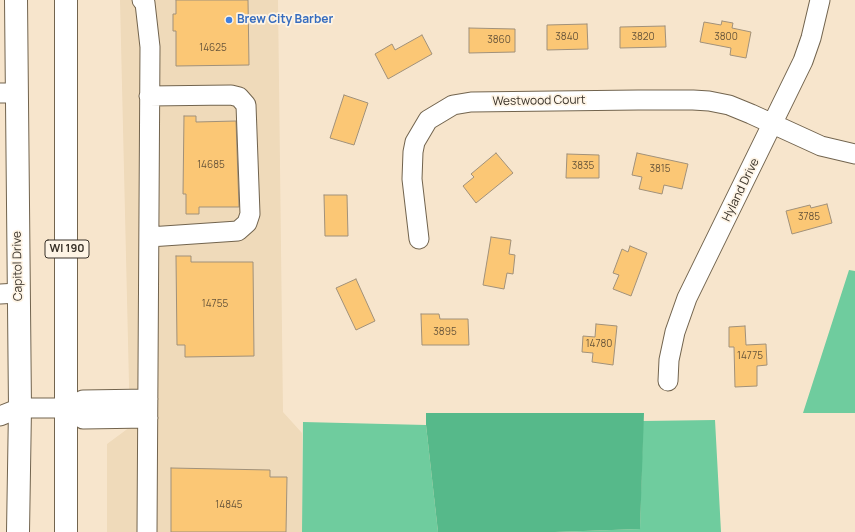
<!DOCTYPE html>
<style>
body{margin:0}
canvas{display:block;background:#f7e5cc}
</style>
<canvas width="855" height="532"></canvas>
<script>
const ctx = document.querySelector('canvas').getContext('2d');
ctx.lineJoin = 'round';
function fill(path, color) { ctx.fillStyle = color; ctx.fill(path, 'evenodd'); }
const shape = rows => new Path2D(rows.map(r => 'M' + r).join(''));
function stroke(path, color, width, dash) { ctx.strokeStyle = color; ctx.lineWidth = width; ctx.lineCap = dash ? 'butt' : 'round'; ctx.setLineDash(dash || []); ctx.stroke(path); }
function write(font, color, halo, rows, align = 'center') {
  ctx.font = font + ' Manrope,sans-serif'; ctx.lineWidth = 3.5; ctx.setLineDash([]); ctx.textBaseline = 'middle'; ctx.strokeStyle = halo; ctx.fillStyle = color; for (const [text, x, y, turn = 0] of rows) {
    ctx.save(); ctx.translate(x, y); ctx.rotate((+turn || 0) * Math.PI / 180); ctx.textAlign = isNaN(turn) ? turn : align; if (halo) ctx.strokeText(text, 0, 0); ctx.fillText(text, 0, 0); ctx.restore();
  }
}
const built = shape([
 [120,0,278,0,283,412,302,433,302,532,107,532,107,444,130,427]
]);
const green = shape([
 [849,270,855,271,855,413,803,413],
 [715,420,721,532,555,532,640,529,643,421],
 [303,422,426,425,438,532,302,532]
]);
const forest = shape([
 [426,413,644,413,640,529,555,532,438,532,426,425]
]);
const building = shape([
 [176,0,248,0,249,65,176,66,176,31,173,31,173,14,176,14,176,0],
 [722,21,733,23,732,28,751,32,746,58,730,55,731,48,700,42,704,22,721,25,722,21],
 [587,24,588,49,547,50,547,25,587,24],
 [665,26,666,47,620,48,620,27,665,26],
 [469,28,515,29,515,52,469,53,469,28],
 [422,35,432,54,388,79,375,54,392,44,395,50,422,35],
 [344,95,368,103,354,145,330,138,344,95],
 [184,116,196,116,196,122,236,121,239,207,199,207,199,214,186,214,186,194,183,194,184,116],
 [496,153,513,173,476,203,463,186,474,177,471,174,496,153],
 [637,153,688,164,682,189,664,185,662,194,639,189,642,177,632,175,637,153],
 [567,154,599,155,599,178,566,178,567,154],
 [324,195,347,195,348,236,325,236,324,195],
 [827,204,832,223,792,234,786,211,810,205,811,208,827,204],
 [491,237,511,240,509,254,515,255,513,274,507,273,504,289,483,285,491,237],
 [630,246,647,253,631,296,613,289,619,275,613,273,622,249,628,252,630,246],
 [176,256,191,256,191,262,253,262,254,356,185,357,185,345,177,345,176,256],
 [356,279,375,321,356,330,336,288,356,279],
 [421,314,439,314,440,319,468,319,469,345,422,345,421,314],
 [596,324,617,326,613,365,592,362,593,353,582,352,583,336,595,337,596,324],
 [745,326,746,345,766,344,767,365,757,366,757,386,735,387,734,347,729,347,729,327,745,326],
 [171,468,270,470,270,477,287,477,286,532,171,532,171,468]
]);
const minor = shape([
 [142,0,145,3,150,47,147,532],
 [0,93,17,93],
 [149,237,238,231,247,223,250,214,246,105,239,97,231,95,149,96],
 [419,239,412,179,413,152,415,142,428,120,453,105,471,102,638,100,693,100,709,101,729,105,751,114,821,146,855,154],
 [0,294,18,293],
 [668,381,669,360,675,332,687,298,803,61,811,38,820,0],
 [67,408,83,419,148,418],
 [0,416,20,408,67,408,83,400,148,399]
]);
const major = shape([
 [16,0,20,408,18,532],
 [66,0,66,532]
]);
const markers = [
 [229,20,4,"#3f7fe0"]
];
const numberNames = [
 ["3840",567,37],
 ["3820",643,37],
 ["3800",726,37],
 ["3860",499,40],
 ["14625",213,48],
 ["14685",211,165],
 ["3835",583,166],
 ["3815",660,169],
 ["3785",809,217],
 ["14755",215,304],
 ["3895",445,332],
 ["14780",599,344],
 ["14775",750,356],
 ["14845",229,505]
];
const shields = [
 [67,249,44]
];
const shieldNames = [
 ["WI 190",67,249]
];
const shopNames = [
 ["Brew City Barber",237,20]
];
const streetNames = [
 ["Westwood Court",539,101,-1],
 ["Hyland Drive",741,190,-64],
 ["Capitol Drive",18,266,-91]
];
fill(built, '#efdaba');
fill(green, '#6fcc9e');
fill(forest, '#56b98a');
fill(building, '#fbc775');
stroke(building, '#a1917a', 1);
stroke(minor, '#72644e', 21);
stroke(major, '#72644e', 24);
stroke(minor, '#fff', 19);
stroke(major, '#fff', 22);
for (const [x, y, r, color] of markers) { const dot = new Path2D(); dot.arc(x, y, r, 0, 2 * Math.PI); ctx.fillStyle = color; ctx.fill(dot); stroke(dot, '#fef4e5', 1.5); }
write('10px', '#69563b', null, numberNames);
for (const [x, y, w] of shields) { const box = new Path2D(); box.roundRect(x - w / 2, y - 9, w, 18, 3); ctx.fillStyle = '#fef4e5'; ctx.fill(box); stroke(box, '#383128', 1); }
write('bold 11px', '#383128', null, shieldNames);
write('bold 12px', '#366cbe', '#fef4e5', shopNames, 'left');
write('12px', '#383128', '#fef4e5', streetNames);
</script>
